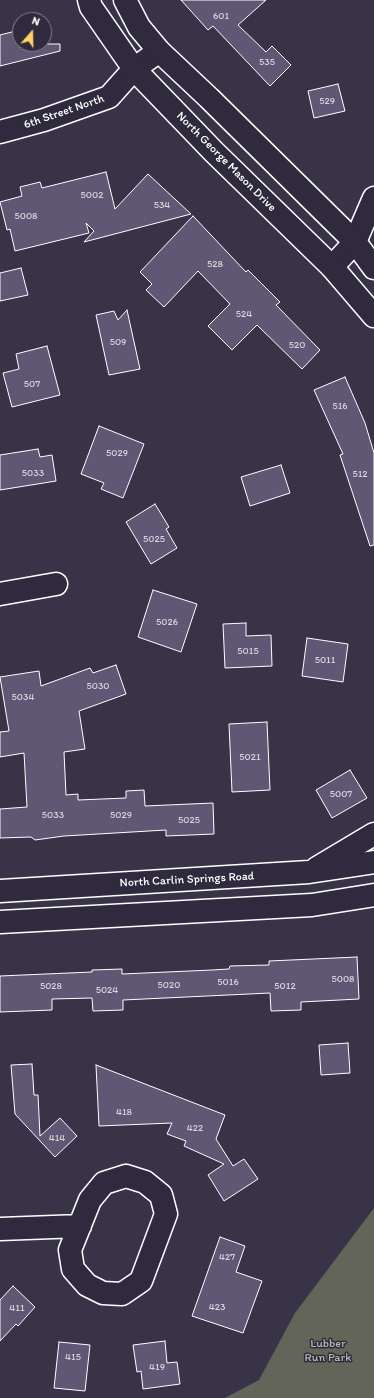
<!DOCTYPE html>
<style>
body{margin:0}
#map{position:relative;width:374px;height:1398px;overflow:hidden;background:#393348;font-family:Itim,sans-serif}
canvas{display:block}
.north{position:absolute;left:12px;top:12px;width:40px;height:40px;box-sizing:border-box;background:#2f2a3d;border:1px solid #827f8b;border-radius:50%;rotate:20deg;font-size:11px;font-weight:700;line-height:16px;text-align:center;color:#fff}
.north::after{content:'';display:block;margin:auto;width:14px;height:18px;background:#ffd166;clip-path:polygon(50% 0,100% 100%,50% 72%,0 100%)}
</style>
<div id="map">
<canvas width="374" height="1398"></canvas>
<div class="north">N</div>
</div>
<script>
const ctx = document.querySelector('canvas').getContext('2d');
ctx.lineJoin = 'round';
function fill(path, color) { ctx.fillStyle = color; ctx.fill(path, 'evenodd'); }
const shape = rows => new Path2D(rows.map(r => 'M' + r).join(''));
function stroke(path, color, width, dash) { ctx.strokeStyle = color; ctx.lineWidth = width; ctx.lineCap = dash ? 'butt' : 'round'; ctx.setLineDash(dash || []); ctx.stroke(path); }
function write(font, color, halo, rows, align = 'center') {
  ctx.font = font + ' Itim,sans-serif'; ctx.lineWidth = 3; ctx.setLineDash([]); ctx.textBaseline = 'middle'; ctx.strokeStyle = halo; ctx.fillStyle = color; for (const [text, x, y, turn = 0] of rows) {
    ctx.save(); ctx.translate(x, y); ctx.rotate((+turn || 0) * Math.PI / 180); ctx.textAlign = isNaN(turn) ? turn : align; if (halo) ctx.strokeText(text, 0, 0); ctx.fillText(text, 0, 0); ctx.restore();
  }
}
const green = shape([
 [374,1208,374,1398,225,1398,259,1380,295,1313]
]);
const building = shape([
 [181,0,266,0,238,25,266,52,272,46,291,65,270,86,213,26,208,30,181,0],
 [20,30,20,44,60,44,60,51,0,66,0,35,20,30],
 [338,84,345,111,314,118,308,91,338,84],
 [106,172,115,209,148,174,191,214,84,242,94,231,86,223,89,233,15,251,10,229,7,230,0,202,22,196,20,187,40,182,42,188,106,172],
 [193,216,246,272,248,270,280,302,276,305,320,350,302,369,257,325,232,350,208,326,230,304,198,271,164,307,146,290,152,284,140,272,193,216],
 [21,268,28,295,0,301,0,273,21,268],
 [127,310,140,369,109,375,96,315,114,311,118,320,127,310],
 [47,346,60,395,12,407,3,373,19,369,16,354,47,346],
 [345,377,365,423,374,453,374,545,370,546,340,455,343,454,314,390,345,377],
 [99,426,144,444,123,498,101,489,104,483,81,474,99,426],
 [38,449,40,457,52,455,56,481,0,490,0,455,38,449],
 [281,465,290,493,250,506,241,477,281,465],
 [155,504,169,527,166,529,177,548,151,564,126,522,155,504],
 [153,590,197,604,181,652,138,637,153,590],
 [246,623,246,636,271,635,272,666,225,668,223,624,246,623],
 [307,638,348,644,343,682,302,676,307,638],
 [116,665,126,694,79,711,85,749,64,752,66,795,78,794,78,800,126,798,126,791,144,790,145,806,213,803,214,834,166,836,166,830,64,836,35,840,31,837,0,838,0,809,27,807,24,753,0,757,0,732,9,731,0,677,39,671,41,686,90,668,93,673,116,665],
 [267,722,270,790,232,792,229,724,267,722],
 [350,770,367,798,332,818,316,790,350,770],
 [357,957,359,999,301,1002,301,1010,271,1011,270,993,123,1000,123,1010,93,1011,92,998,52,999,52,1010,0,1012,0,976,92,972,92,970,122,969,122,974,212,970,229,969,230,966,269,965,269,961,357,957],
 [348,1043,350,1073,321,1075,319,1045,348,1043],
 [32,1064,34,1095,38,1095,40,1136,60,1118,77,1136,55,1157,15,1114,11,1065,32,1064],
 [96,1065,225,1115,216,1139,233,1166,244,1159,258,1179,224,1201,208,1175,224,1164,184,1146,186,1141,167,1134,172,1123,99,1126,96,1065],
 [220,1237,245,1246,236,1272,262,1281,243,1333,192,1316,220,1237],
 [13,1286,35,1307,18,1326,16,1324,0,1341,0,1300,13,1286],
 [165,1341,167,1363,177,1362,180,1384,143,1389,141,1371,137,1372,133,1345,165,1341],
 [59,1342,90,1345,85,1391,54,1388,59,1342]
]);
const minor = shape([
 [0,132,44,120,109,97,134,69,159,51],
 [332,267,355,242,374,198],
 [0,594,56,584],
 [126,1176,145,1182,161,1195,166,1214,141,1281,122,1294,103,1293,87,1285,73,1269,70,1250,90,1200,104,1183,126,1176],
 [0,1229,80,1226]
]);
const secondary = shape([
 [89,0,91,7,134,69,214,152,332,267,374,316],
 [125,0,139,27,159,51,209,98,355,242,374,268],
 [317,868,374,834],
 [0,891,309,872,374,862],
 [0,922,312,905,374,895]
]);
const numberNames = [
 ["601",221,16],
 ["535",267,62],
 ["529",327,101],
 ["5002",92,195],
 ["534",162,205],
 ["5008",26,216],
 ["528",215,264],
 ["524",244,314],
 ["509",118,342],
 ["520",297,345],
 ["507",32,384],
 ["516",340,406],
 ["5029",117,453],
 ["5033",33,473],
 ["512",360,474],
 ["5025",154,539],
 ["5026",167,622],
 ["5015",248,651],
 ["5011",325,660],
 ["5030",98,686],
 ["5034",23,697],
 ["5021",250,757],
 ["5007",341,794],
 ["5033",53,815],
 ["5029",121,815],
 ["5025",189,820],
 ["5008",343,979],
 ["5016",228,982],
 ["5020",169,985],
 ["5028",51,986],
 ["5012",285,986],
 ["5024",107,990],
 ["418",124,1112],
 ["422",195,1128],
 ["414",57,1138],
 ["427",227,1257],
 ["423",217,1307],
 ["411",17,1308],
 ["415",73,1357],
 ["419",157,1367]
];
const streetNames = [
 ["6th Street North",64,112,-19],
 ["North George Mason Drive",226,162,45],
 ["North Carlin Springs Road",187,880,-3]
];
const parkNames = [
 ["Lubber",328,1344],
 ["Run Park",328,1358]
];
fill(green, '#626557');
fill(building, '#605774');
stroke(building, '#fff', 1);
stroke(minor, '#fff', 25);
stroke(secondary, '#fff', 25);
stroke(minor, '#2f2a3d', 22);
stroke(secondary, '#2f2a3d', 22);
write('10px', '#d7d5dc', null, numberNames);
write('12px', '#fff', '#2f2a3d', streetNames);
write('12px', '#b8bab3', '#2f2a3d', parkNames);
</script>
